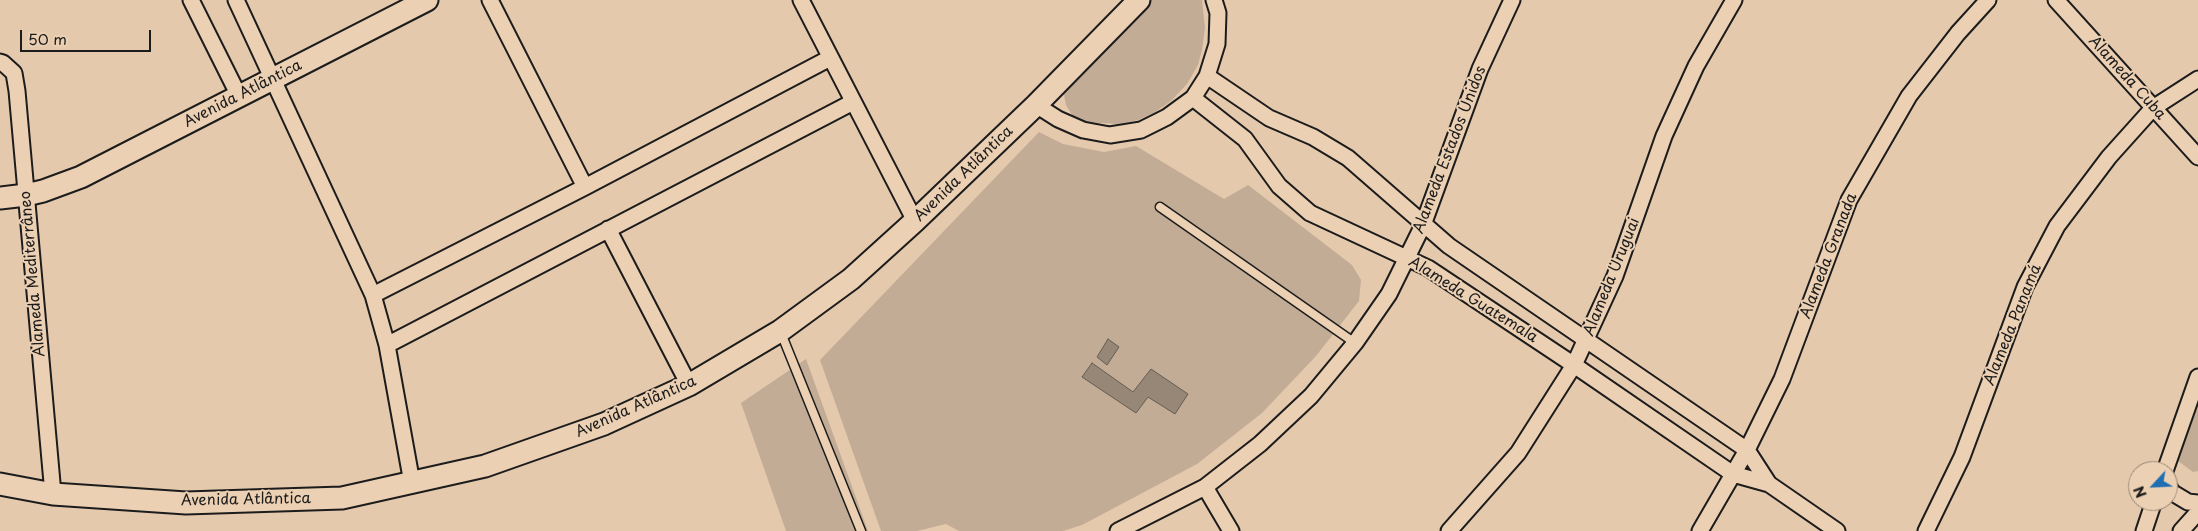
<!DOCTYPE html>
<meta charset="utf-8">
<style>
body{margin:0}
#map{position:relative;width:2198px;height:531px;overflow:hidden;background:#e4c9ad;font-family:"Playpen Sans",sans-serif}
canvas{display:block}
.north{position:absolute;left:2128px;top:461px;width:50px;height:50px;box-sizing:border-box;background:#ecd0b3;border:1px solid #987;border-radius:50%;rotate:245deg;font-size:14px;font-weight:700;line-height:20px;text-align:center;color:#1c1c1c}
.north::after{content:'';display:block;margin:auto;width:18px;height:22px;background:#1f6fb2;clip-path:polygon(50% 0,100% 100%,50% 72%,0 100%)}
.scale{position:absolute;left:20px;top:30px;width:131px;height:22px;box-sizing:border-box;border:2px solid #1c1c1c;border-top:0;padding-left:6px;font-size:15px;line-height:18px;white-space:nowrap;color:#1c1c1c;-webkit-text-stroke:4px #ecd0b3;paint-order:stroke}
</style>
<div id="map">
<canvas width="2198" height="531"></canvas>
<div class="north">N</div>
<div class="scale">50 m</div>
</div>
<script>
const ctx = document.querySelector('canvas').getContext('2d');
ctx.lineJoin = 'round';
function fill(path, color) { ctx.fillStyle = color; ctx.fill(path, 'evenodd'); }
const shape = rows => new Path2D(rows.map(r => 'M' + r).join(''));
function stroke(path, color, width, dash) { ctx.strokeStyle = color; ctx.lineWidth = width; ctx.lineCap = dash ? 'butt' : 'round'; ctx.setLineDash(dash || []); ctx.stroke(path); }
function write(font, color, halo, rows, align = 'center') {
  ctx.font = font + ' "Playpen Sans",sans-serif'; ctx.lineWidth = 4; ctx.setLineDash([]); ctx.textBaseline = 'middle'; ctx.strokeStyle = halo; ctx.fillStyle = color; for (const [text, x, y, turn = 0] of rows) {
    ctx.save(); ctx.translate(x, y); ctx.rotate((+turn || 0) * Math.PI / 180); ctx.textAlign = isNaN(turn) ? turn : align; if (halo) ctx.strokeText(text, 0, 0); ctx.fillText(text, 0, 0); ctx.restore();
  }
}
const green = shape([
 [1145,0,1202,0,1205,28,1202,50,1198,65,1187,84,1171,101,1155,112,1138,120,1118,124,1083,122,1072,115,1066,105,1064,95,1065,86],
 [1039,132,1063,144,1104,152,1136,146,1224,199,1248,185,1352,265,1361,280,1359,301,1316,356,1262,413,1197,464,1082,525,1063,531,959,531,946,524,917,531,881,531,820,360],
 [806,359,868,531,786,531,741,403],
 [2198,380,2198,471,2193,472,2178,461,2176,441]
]);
const water = shape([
 [1108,339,1119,347,1107,365,1097,357,1108,339],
 [1092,363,1133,392,1151,369,1188,394,1175,414,1148,397,1136,413,1082,377,1092,363]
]);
const lane = shape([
 [1160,207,1355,343],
 [781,333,861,531]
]);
const street = shape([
 [191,0,239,96],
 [236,0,373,295,387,345,412,483],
 [490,0,585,187],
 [801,0,915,221],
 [2056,0,2198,157],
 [0,62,3,63,14,73,17,91,53,494],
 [1207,76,1269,118,1313,137,1348,158,1449,246,1747,450,1769,484],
 [1193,98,1245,139,1279,186,1310,213,1428,268,1574,365,1733,474,1769,484,1837,531],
 [1036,105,1058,119,1083,130,1110,135,1141,130,1167,117,1193,98,1207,76,1217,44,1218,13,1214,0],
 [608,229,689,385],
 [373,295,585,187,830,58],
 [387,345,853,102],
 [2165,471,2198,377],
 [2168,486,2173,493,2188,502,2198,503],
 [1205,487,1231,531],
 [1118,531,1205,487,1260,444,1311,396,1355,343,1389,294,1423,225,1480,69,1512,0],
 [1449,531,1518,453,1574,365,1615,276,1664,136,1696,66,1734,0],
 [1700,531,1747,450,1782,379,1849,200,1909,96,1958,33,1988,0],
 [1926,531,1962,457,2025,287,2057,226,2109,157,2153,108,2198,79],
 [2144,531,2154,501],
 [2181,531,2198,512]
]);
const secondary = shape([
 [0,198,26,195,43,191,81,177,427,0],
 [0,484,53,494,186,503,342,498,485,466,604,424,689,385,780,331,851,279,915,221,1036,105,1139,0]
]);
const streetNames = [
 ["Alameda Cuba",2127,78,48],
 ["Avenida Atlântica",243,94,-27],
 ["Alameda Estados Unidos",1450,150,-69],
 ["Avenida Atlântica",964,174,-44],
 ["Alameda Granada",1829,256,-69],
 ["Alameda Mediterrâneo",33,274,-95],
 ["Alameda Uruguai",1612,277,-68],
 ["Alameda Guatemala",1473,300,32],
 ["Alameda Panamá",2013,325,-68],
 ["Avenida Atlântica",636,407,-24],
 ["Avenida Atlântica",246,500,-1]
];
fill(green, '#c2ac95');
fill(water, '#978776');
stroke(water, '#665c52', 1);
stroke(lane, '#1c1c1c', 11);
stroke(street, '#1c1c1c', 19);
stroke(secondary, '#1c1c1c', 25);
stroke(lane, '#ecd0b3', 8);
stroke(street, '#ecd0b3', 15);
stroke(secondary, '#ecd0b3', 21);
write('15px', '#1c1c1c', '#ecd0b3', streetNames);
</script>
